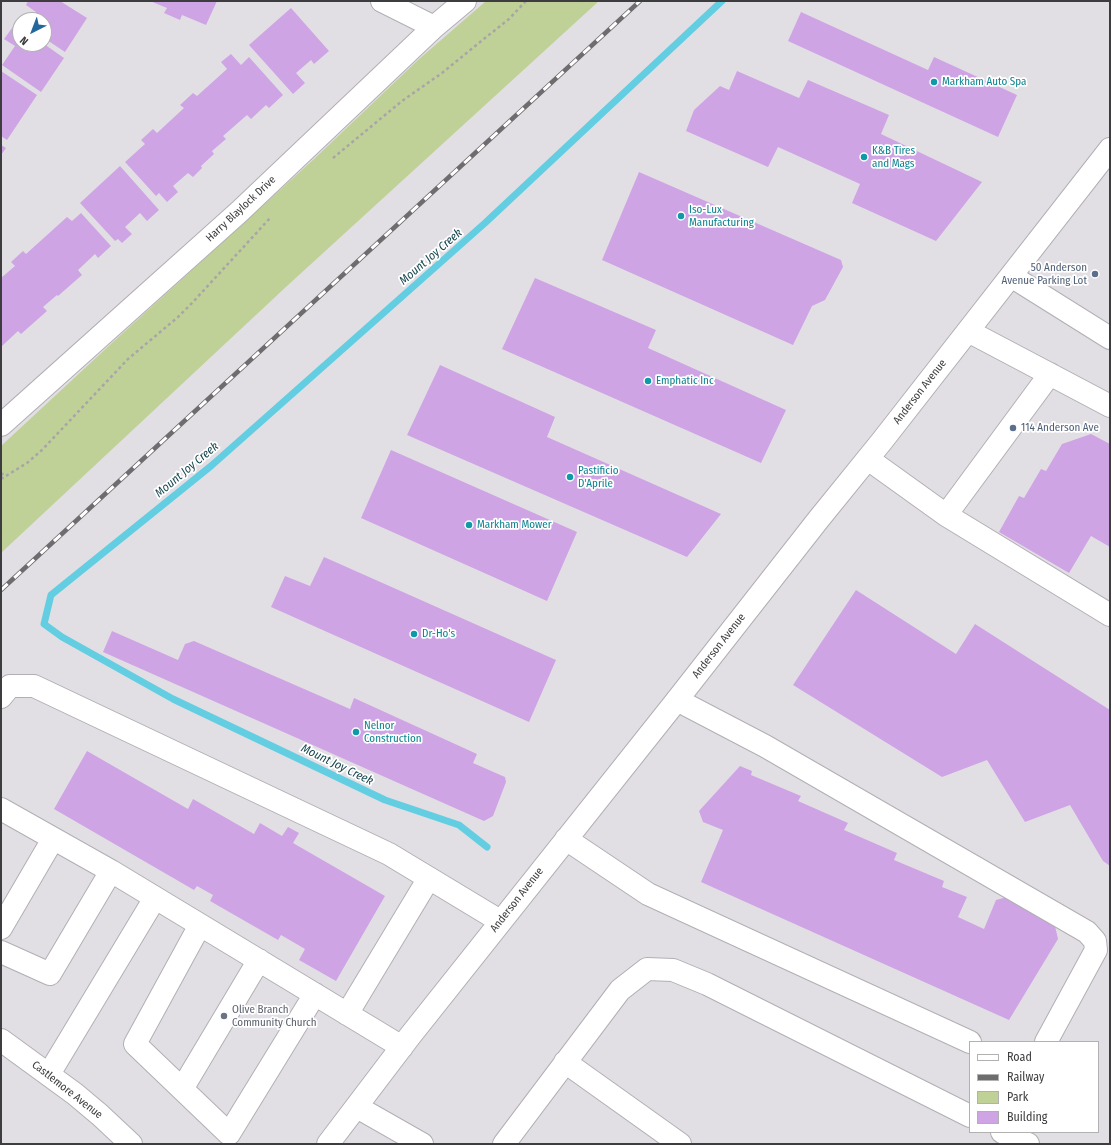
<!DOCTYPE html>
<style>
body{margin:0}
#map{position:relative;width:1111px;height:1145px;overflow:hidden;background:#e2dfe4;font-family:"Fira Sans Condensed",sans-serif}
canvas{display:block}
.frame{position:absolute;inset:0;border:2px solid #3d3c3e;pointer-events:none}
.legend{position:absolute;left:969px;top:1041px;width:130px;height:92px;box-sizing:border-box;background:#fff;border:1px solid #b1b1b2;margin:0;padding:5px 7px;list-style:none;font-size:12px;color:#3d3c3e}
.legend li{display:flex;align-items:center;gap:8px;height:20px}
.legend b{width:20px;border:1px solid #b1b1b2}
.north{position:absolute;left:12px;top:12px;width:40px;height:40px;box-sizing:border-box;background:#fff;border:1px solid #b1b1b2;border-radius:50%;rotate:222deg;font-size:11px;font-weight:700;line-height:16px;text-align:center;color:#3d3c3e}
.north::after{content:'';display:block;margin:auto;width:14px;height:18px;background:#23689d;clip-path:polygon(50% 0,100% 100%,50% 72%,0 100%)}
</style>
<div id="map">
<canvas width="1111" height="1145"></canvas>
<div class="frame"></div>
<ul class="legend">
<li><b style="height:5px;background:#fff"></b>Road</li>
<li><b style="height:5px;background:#6e6c6f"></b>Railway</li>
<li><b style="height:11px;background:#bfd196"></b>Park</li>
<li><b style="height:11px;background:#cea4e5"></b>Building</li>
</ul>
<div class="north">N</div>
</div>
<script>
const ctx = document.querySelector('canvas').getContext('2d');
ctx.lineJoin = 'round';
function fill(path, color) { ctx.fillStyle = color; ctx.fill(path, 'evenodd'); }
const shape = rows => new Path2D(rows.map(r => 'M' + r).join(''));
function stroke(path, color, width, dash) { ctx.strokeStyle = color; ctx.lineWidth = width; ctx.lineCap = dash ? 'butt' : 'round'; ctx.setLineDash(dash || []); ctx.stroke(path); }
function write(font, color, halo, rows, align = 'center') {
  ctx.font = font + ' "Fira Sans Condensed",sans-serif'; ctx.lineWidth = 3.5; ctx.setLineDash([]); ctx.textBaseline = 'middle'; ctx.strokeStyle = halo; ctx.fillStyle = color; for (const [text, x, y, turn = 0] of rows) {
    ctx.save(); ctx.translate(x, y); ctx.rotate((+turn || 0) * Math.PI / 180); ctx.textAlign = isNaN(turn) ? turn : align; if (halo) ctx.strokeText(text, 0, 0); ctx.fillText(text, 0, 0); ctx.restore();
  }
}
const green = shape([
 [486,1,599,1,287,286,1,553,1,446,113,342,314,159,418,60]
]);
const stream = shape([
 [487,847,459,825,385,800,173,699,62,637,44,624,51,595,211,466,485,223,722,1]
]);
const building = shape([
 [28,1,60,1,87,18,65,52,44,38,44,20,31,20,36,12,26,5],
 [150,1,217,1,206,25,182,15,180,20,164,13,167,8],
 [291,8,329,51,314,64,311,60,296,73,305,83,293,94,249,45],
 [801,12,928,70,934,57,1017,95,998,137,788,41],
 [15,24,20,27,20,44,44,44,64,58,41,92,2,65,15,46,4,39],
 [231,54,241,65,249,57,283,95,269,108,266,105,251,119,247,115,223,136,226,139,212,151,214,154,201,166,202,168,193,177,188,173,173,186,178,192,167,202,159,193,156,196,125,162,145,144,141,140,153,129,157,133,184,108,180,105,193,93,197,96,227,69,221,62],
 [1,71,37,95,7,140,1,136],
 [737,71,799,98,808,80,889,115,881,134,982,182,936,241,852,203,860,184,778,147,768,167,686,131,694,110,720,86,729,90],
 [1,145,6,148,1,155],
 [120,166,159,210,147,221,140,213,125,227,132,234,122,243,118,239,115,241,80,203],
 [639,172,841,260,843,267,825,300,812,306,793,345,602,260],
 [81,213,111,246,98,258,95,254,78,270,82,275,58,296,57,295,43,307,47,311,21,334,18,331,1,347,1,278,15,266,11,262,23,251,26,254,67,217,72,221],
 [535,278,656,330,648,348,786,410,761,463,502,349],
 [440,365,555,417,547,437,721,514,687,557,407,435],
 [1091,434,1110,444,1110,547,1091,536,1069,573,999,532,1019,496,1024,498,1041,469,1046,471,1062,444],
 [391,450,577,532,547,601,361,518],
 [324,557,556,660,529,722,271,607,285,576,310,586],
 [856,590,956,654,975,624,1110,710,1110,866,1103,861,1070,805,1025,822,987,760,942,777,793,685],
 [112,631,178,660,185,644,194,641,350,709,354,698,477,754,473,763,505,777,506,782,493,816,484,821,103,652],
 [87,751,188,809,193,799,254,834,260,823,282,836,288,827,299,833,293,843,385,896,336,981,299,960,305,949,281,935,278,940,210,901,213,895,197,886,194,890,54,809],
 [740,766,752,771,751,775,801,796,798,801,848,823,844,830,897,853,894,860,944,881,942,887,967,897,958,917,984,929,996,900,1007,897,1055,926,1058,939,1009,1020,701,882,723,830,703,822,699,811]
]);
const path = shape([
 [333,158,402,101,442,73,485,38,509,19,526,1],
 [1,473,5,476],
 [1,479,27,463,42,450,128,359,178,317,193,302,271,217]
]);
const minor = shape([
 [382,1,434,27],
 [1011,276,1110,338],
 [968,331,1110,406],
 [1,425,239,212,434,27,465,1],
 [868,459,946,515,1110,615],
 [946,515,1050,374],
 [1,697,10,686,34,686,389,854,500,921],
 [677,700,765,746,1087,932,1095,941,1096,950,1046,1042],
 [1,809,111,871],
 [566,839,648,894,970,1042],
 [200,925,135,1044,229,1134,315,994],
 [1,928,53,839],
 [1,952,50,974,111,871,402,1047],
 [347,1014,429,878],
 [1,1040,75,1094,100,1115,131,1144],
 [565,1062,680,1144],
 [49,1074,155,898],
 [182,1089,259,960],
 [357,1107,422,1144],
 [1002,1132,1028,1144],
 [328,1144,410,1036,677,700,818,520,882,441,1110,149],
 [504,1144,620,990,647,969,673,970,707,984,970,1116]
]);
const rail = shape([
 [1,590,640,1]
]);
const markers = [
 [934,82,4,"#0f9aa8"],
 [864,157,4,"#0f9aa8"],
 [681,216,4,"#0f9aa8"],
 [1095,274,4,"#5c6f8a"],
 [648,381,4,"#0f9aa8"],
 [1013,428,4,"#5c6f8a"],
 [570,477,4,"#0f9aa8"],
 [469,525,4,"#0f9aa8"],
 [414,634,4,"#0f9aa8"],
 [356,732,4,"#0f9aa8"],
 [224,1016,4,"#6b7280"]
];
const cultureNames = [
 ["Markham Auto Spa",942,82],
 ["K&B Tires",872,151],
 ["and Mags",872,164],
 ["Iso-Lux",689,210],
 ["Manufacturing",689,223],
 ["Emphatic Inc",656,381],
 ["Pastificio",578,471],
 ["D'Aprile",578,484],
 ["Markham Mower",477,525],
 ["Dr-Ho's",422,634],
 ["Nelnor",364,726],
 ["Construction",364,739]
];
const streetNames = [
 ["Harry Blaylock Drive",241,209,-43],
 ["Anderson Avenue",920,392,-52],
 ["Anderson Avenue",719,646,-52],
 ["Anderson Avenue",517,900,-52],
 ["Castlemore Avenue",67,1090,38]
];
const serviceNames = [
 ["50 Anderson",1087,268],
 ["Avenue Parking Lot",1087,281],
 ["114 Anderson Ave",1021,428,"left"]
];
const worshipNames = [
 ["Olive Branch",232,1010],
 ["Community Church",232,1023]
];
const waterNames = [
 ["Mount Joy Creek",431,257,-41],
 ["Mount Joy Creek",187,470,-40],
 ["Mount Joy Creek",337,765,26]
];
fill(green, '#bfd196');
stroke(stream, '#63cee1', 7);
fill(building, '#cea4e5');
stroke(minor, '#b2afb4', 24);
stroke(path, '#a8a5a9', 2.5, [3, 3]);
stroke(minor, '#fff', 22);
stroke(rail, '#6e6c6f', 4.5);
stroke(rail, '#fff', 3, [9]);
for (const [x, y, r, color] of markers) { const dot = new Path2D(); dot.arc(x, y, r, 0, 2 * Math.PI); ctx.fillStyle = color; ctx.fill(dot); stroke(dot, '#fff', 1.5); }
write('11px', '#0d838f', '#fff', cultureNames, 'left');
write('11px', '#3d3c3e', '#fff', streetNames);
write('11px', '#4e5e75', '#fff', serviceNames, 'right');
write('11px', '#5b616d', '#fff', worshipNames, 'left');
write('italic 12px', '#184850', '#fff', waterNames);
</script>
